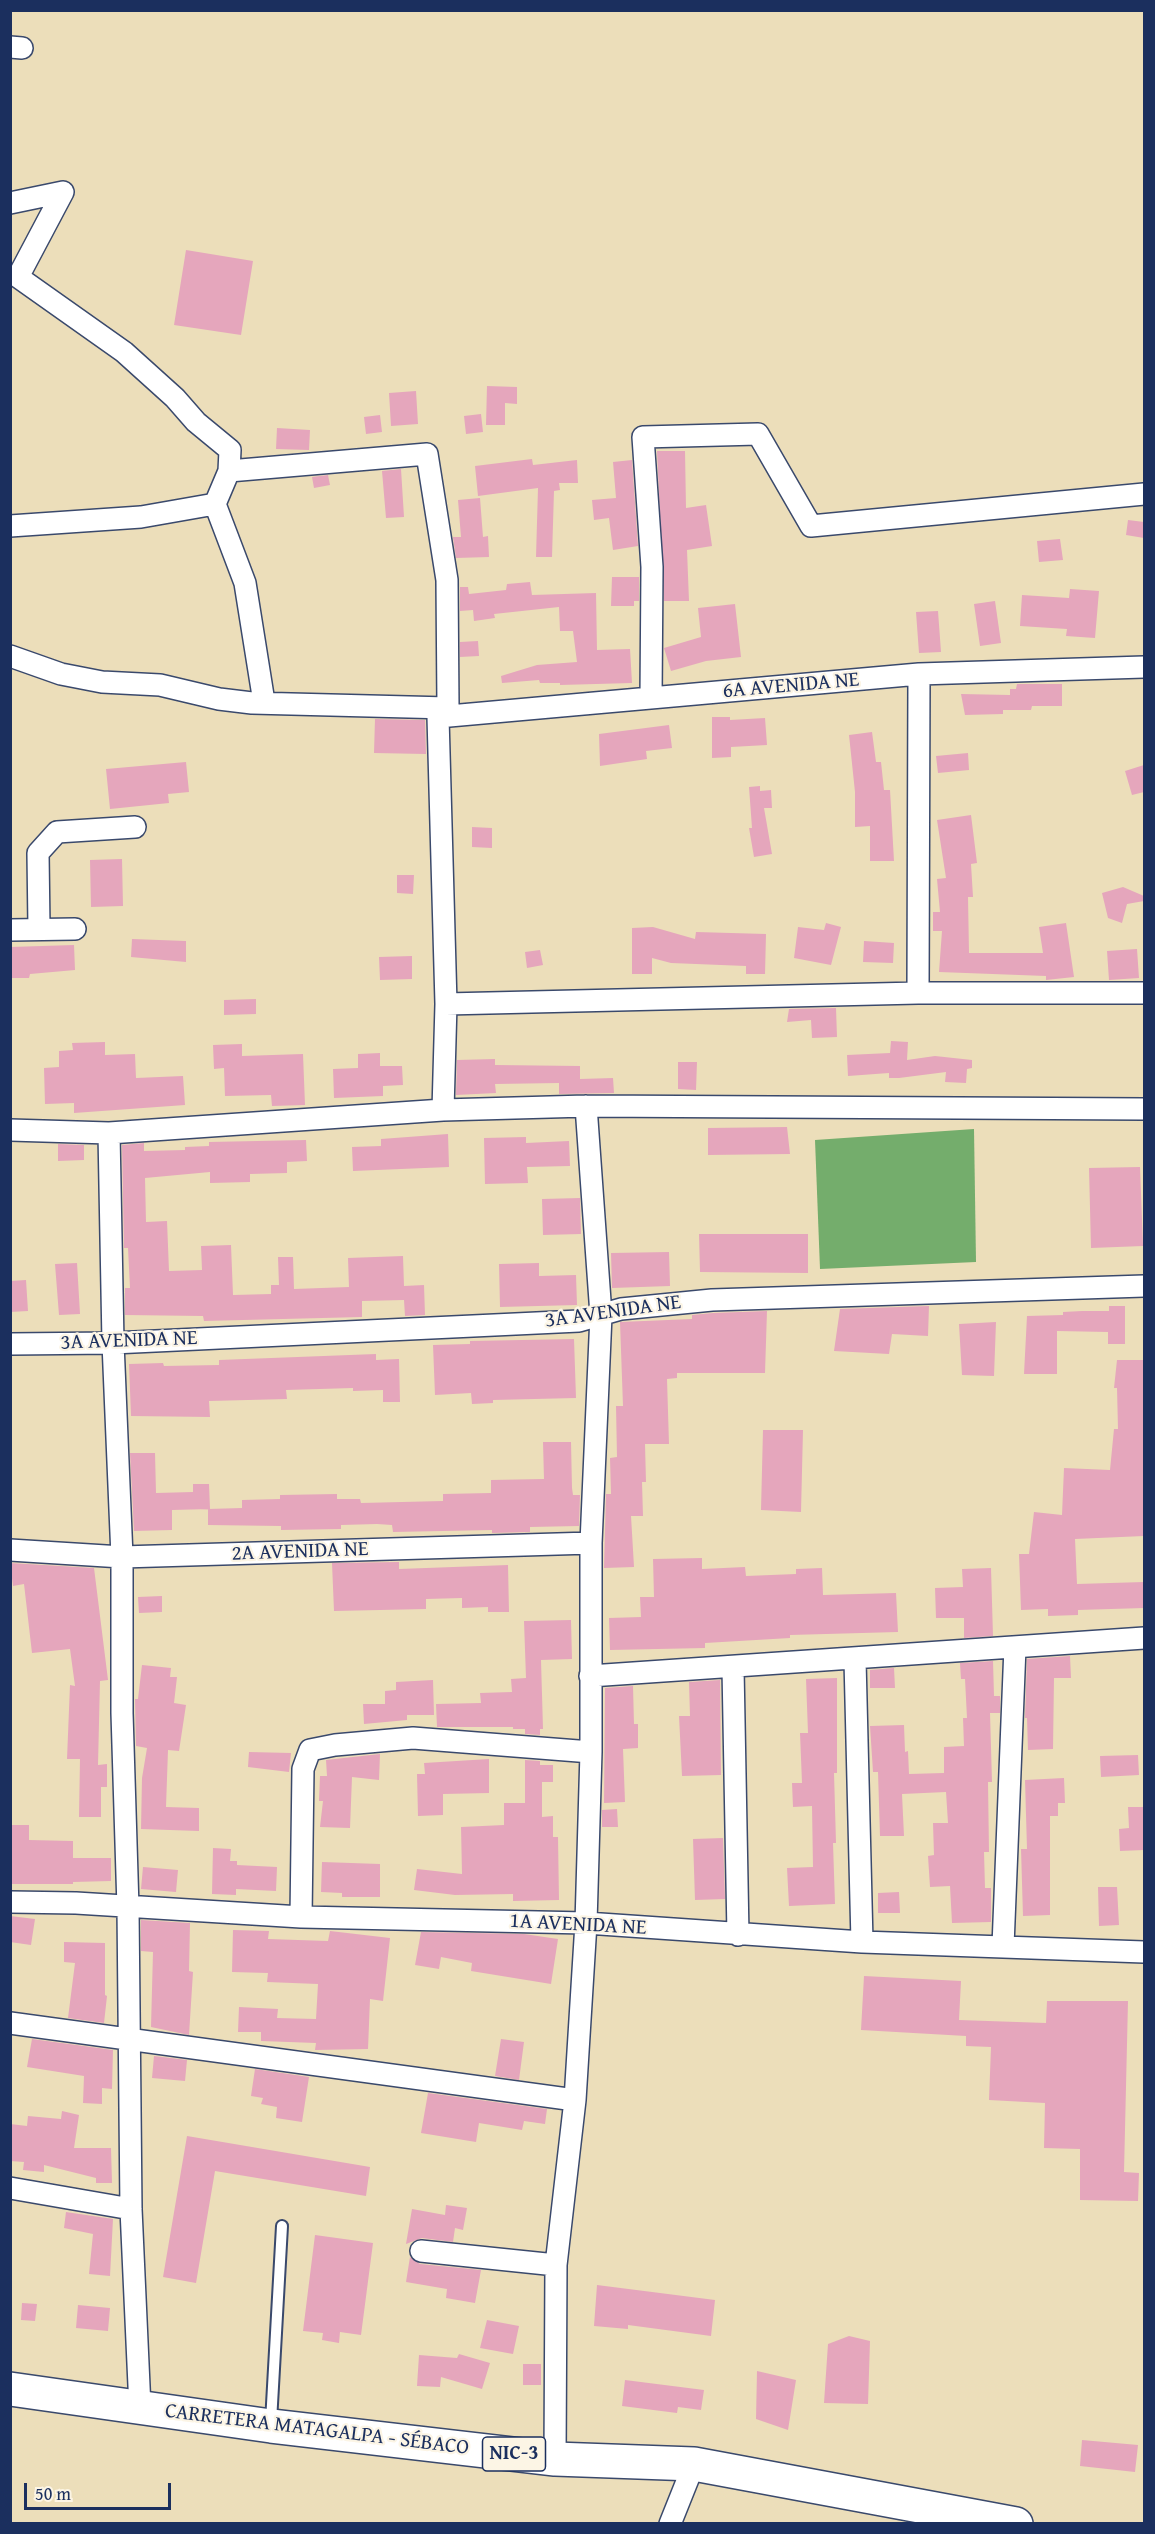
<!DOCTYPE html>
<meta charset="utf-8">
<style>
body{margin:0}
#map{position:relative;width:1155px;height:2534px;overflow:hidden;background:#ecdeba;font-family:"Gentium Book Plus",serif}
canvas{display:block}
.frame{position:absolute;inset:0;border:12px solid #1b2f5e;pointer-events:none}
.scale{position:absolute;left:24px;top:2483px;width:147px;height:27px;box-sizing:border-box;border:3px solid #1b2f5e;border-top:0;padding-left:8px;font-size:18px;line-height:21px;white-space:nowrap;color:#1b2f5e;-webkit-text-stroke:4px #fcf5e5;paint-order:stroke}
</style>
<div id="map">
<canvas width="1155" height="2534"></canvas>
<div class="frame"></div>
<div class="scale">50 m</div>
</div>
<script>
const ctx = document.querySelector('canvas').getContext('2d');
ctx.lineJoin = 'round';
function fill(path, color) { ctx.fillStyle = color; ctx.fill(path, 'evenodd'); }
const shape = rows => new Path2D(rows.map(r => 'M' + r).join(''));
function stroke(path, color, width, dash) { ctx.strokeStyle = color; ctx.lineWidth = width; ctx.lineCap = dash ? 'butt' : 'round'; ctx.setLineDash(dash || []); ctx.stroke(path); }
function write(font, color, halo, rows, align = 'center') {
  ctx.font = font + ' "Gentium Book Plus",serif'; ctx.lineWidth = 4.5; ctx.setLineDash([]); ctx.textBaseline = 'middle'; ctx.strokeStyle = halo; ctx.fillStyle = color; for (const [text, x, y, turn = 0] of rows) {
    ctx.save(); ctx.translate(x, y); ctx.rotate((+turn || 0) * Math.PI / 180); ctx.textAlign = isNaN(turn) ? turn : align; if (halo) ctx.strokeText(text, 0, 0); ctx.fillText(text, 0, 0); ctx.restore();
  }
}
const forest = shape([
 [974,1129,976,1262,820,1269,815,1140]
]);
const building = shape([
 [186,250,253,261,241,335,174,325],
 [487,386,517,387,517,404,505,403,505,425,486,425],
 [416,391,418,424,391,426,389,393],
 [481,414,483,432,466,434,464,416],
 [380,415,382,432,366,434,364,417],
 [277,428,310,430,309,450,276,449],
 [657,451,685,451,686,508,706,505,712,546,687,550,689,601,664,601],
 [532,459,533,465,577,460,578,483,559,483,560,490,554,491,552,557,536,557,538,488,478,496,475,466],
 [632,460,638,546,613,550,609,518,594,520,592,500,616,498,613,462],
 [401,469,404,517,386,518,382,471],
 [328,475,330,485,314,488,312,477],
 [480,498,483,537,488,536,489,557,456,558,453,537,461,537,458,500],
 [1128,520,1144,522,1144,538,1126,535],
 [1060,539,1063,560,1039,562,1037,541],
 [612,577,639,577,639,601,634,601,634,606,611,606],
 [530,582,532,595,596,593,597,650,630,649,632,683,560,685,560,683,540,683,539,680,502,683,501,676,537,665,577,662,573,631,560,631,559,607,494,614,495,618,474,621,473,610,460,611,460,587,468,587,469,594,506,590,507,584],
 [1070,589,1099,591,1095,638,1066,636,1067,629,1020,626,1022,595,1069,598],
 [995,601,1001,643,980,646,974,604],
 [735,604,741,657,706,661,671,671,664,648,701,637,698,608],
 [938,611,941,652,919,653,916,612],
 [478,641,479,656,460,657,460,642],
 [1017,684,1062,684,1062,706,1032,706,1031,710,1003,710,1003,714,965,715,961,694,1010,695,1010,689,1016,689],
 [712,717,730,717,730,720,765,718,767,745,731,747,731,757,712,758],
 [375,719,425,720,426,754,374,753],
 [669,725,672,748,646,751,647,759,600,766,599,734],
 [872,732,876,762,881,762,884,790,890,790,894,861,870,861,870,826,855,827,855,792,849,735],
 [968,753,969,770,938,773,936,756],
 [186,762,189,792,168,794,169,803,110,809,106,769],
 [1144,765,1144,792,1132,795,1125,771],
 [760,786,760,791,771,790,772,808,764,808,772,854,754,857,749,828,752,828,749,787],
 [971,815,977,863,971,864,973,897,968,897,969,953,1043,953,1039,927,1066,923,1074,977,1046,980,1046,976,939,972,942,931,933,931,933,912,940,912,937,879,946,878,937,820],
 [472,827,492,828,492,848,472,847],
 [122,859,123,906,91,907,90,860],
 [397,875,414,875,413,894,397,893],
 [1123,887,1144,896,1144,901,1127,904,1122,923,1108,918,1102,893],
 [826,923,841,927,831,965,794,958,798,927,824,930],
 [653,927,695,939,696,932,766,934,765,974,746,974,746,966,671,963,652,958,652,974,632,974,632,928],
 [132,939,186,941,186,962,131,957],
 [864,941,894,943,893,963,863,962],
 [74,945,75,970,30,974,29,978,10,978,10,947],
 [1137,949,1139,978,1109,980,1107,951],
 [540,950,543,965,527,968,525,952],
 [412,956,412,979,380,980,379,957],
 [256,999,256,1014,224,1015,224,1000],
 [836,1008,837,1037,812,1038,811,1020,787,1022,789,1009],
 [891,1041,908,1042,907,1060,935,1056,972,1060,972,1068,967,1069,966,1083,945,1082,946,1072,899,1078,889,1078,889,1073,848,1076,847,1055,890,1053],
 [105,1042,105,1055,135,1054,136,1078,183,1076,185,1105,74,1113,74,1103,45,1104,44,1068,59,1067,59,1051,73,1050,72,1043],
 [242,1044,242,1056,303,1054,305,1105,272,1106,271,1095,225,1096,224,1068,214,1069,213,1045],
 [380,1053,380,1066,402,1066,403,1085,383,1086,383,1096,334,1098,333,1069,358,1068,358,1054],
 [495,1059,495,1065,580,1066,580,1079,613,1078,614,1093,559,1094,559,1083,495,1084,496,1093,456,1095,457,1060],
 [678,1062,697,1062,696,1090,678,1089],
 [787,1127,790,1154,708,1155,708,1128],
 [448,1134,449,1167,353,1171,352,1147,381,1146,381,1139],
 [526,1137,526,1143,569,1141,570,1166,527,1167,528,1183,485,1184,484,1138],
 [306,1140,307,1161,287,1162,287,1173,250,1174,250,1182,210,1183,210,1172,145,1178,146,1222,167,1221,169,1271,202,1270,201,1246,231,1245,233,1295,271,1294,271,1285,279,1285,278,1257,293,1257,294,1289,349,1287,348,1258,403,1256,404,1286,424,1285,425,1315,405,1316,404,1300,362,1301,362,1317,204,1321,203,1316,125,1315,125,1288,130,1288,128,1248,124,1248,122,1145,144,1143,144,1151,185,1150,185,1147,209,1146,209,1142],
 [58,1144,84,1145,84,1160,58,1161],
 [1140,1167,1143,1246,1091,1248,1089,1168],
 [580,1198,581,1234,543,1235,542,1199],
 [699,1234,808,1234,808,1273,700,1272],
 [669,1252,670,1286,612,1288,611,1253],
 [77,1263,80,1314,59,1315,55,1264],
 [539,1263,539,1276,576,1275,577,1305,500,1307,499,1264],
 [26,1280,28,1311,10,1312,10,1281],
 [929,1306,928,1336,892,1334,889,1354,834,1351,840,1309],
 [1109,1306,1125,1306,1125,1344,1108,1344,1108,1332,1057,1331,1057,1374,1024,1374,1027,1316,1063,1315,1063,1312,1082,1311,1109,1311],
 [767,1311,765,1373,677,1373,677,1378,667,1379,669,1444,645,1444,646,1482,642,1482,643,1516,631,1516,634,1567,604,1568,606,1494,611,1494,610,1458,617,1457,616,1406,623,1406,620,1322,692,1319,692,1315,713,1313],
 [996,1322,994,1376,962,1375,959,1324],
 [574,1339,576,1398,493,1400,493,1403,472,1404,471,1393,435,1395,433,1345,470,1344,470,1341],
 [376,1354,376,1360,399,1359,400,1402,383,1402,383,1390,353,1391,353,1388,286,1390,287,1399,209,1401,210,1417,131,1416,129,1364,163,1363,164,1366,219,1365,219,1360],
 [1117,1360,1144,1360,1144,1536,1075,1539,1077,1584,1144,1582,1144,1608,1078,1610,1078,1615,1048,1616,1048,1609,1021,1610,1019,1554,1029,1554,1034,1512,1062,1515,1064,1468,1110,1470,1114,1429,1118,1429,1117,1388,1114,1388],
 [763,1430,803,1430,801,1512,761,1510],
 [543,1442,571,1442,572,1488,573,1495,580,1495,579,1526,530,1527,530,1532,492,1533,492,1530,393,1532,392,1525,377,1524,341,1525,341,1529,281,1530,281,1526,208,1525,208,1509,242,1508,242,1500,280,1499,280,1495,337,1494,337,1499,360,1499,361,1503,443,1501,443,1494,491,1493,491,1480,544,1479],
 [130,1453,155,1453,156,1493,193,1492,193,1484,209,1484,210,1509,172,1510,172,1530,134,1531],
 [702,1558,702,1569,745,1567,746,1576,796,1574,796,1569,822,1568,823,1595,896,1593,898,1632,790,1635,790,1638,705,1643,705,1648,610,1650,609,1618,641,1617,640,1597,654,1597,653,1559],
 [399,1562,399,1569,508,1565,509,1612,488,1612,488,1607,462,1608,462,1598,426,1599,426,1609,334,1611,332,1563],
 [10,1563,94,1568,108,1680,100,1681,98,1765,107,1764,107,1787,101,1787,101,1817,79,1817,80,1759,67,1759,70,1685,75,1686,70,1649,32,1653,24,1584,13,1586],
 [991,1568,993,1636,964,1638,964,1618,936,1618,935,1588,963,1587,962,1569],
 [162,1596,162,1612,139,1613,138,1597],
 [571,1620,572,1659,541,1660,543,1729,540,1729,540,1735,525,1734,525,1729,513,1729,513,1727,437,1727,436,1704,481,1703,480,1693,512,1692,511,1679,526,1678,524,1621],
 [1070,1656,1071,1678,1054,1678,1053,1749,1028,1750,1027,1718,1025,1718,1027,1659],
 [993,1661,994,1696,1000,1696,1000,1713,990,1713,992,1782,988,1782,989,1852,984,1852,985,1888,991,1888,991,1922,952,1923,950,1886,930,1887,928,1856,934,1855,933,1823,948,1823,946,1792,902,1794,904,1836,880,1836,878,1772,873,1772,870,1726,904,1725,905,1752,908,1751,909,1774,944,1773,944,1747,964,1746,963,1718,967,1718,965,1679,961,1679,960,1663],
 [142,1665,171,1668,170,1677,177,1677,174,1703,186,1705,179,1751,168,1750,166,1807,199,1808,199,1831,141,1829,142,1778,147,1748,136,1746,135,1699,138,1699],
 [894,1668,895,1688,870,1688,870,1670],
 [837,1678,837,1773,834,1773,836,1843,833,1843,835,1904,789,1906,787,1868,813,1867,812,1806,793,1807,792,1783,802,1783,800,1733,808,1733,806,1679],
 [433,1680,434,1715,407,1715,407,1720,364,1724,363,1704,385,1704,385,1691,396,1690,396,1682],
 [720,1680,721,1775,682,1776,679,1716,690,1716,689,1682],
 [633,1686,634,1724,638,1724,638,1748,623,1749,625,1802,604,1803,605,1688],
 [249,1752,291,1753,289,1772,248,1767],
 [380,1754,379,1780,352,1777,350,1828,320,1827,323,1801,319,1801,320,1776,327,1776,326,1760],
 [1138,1755,1139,1775,1101,1777,1100,1756],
 [489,1759,489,1793,443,1794,443,1815,418,1816,417,1774,425,1774,424,1763],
 [525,1760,540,1761,540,1765,553,1765,553,1782,542,1782,542,1817,553,1816,553,1837,558,1837,559,1900,513,1901,513,1894,455,1895,414,1890,417,1869,462,1874,461,1827,504,1825,504,1803,525,1803],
 [1064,1778,1065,1803,1058,1803,1058,1816,1050,1816,1050,1915,1023,1916,1021,1849,1027,1849,1025,1780],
 [1128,1807,1144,1807,1144,1850,1120,1851,1119,1829,1129,1828],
 [617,1809,618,1827,602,1827,602,1810],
 [10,1825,29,1825,29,1840,73,1841,73,1858,111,1858,111,1881,73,1882,73,1884,10,1884],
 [723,1838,725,1899,695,1900,693,1839],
 [213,1848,231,1849,230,1861,237,1861,237,1865,277,1867,276,1891,236,1889,236,1895,212,1894],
 [322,1862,380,1864,380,1897,342,1897,342,1893,321,1892],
 [143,1867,178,1870,176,1892,141,1889],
 [1098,1887,1117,1887,1119,1925,1099,1926],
 [899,1892,900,1913,878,1913,878,1893],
 [10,1916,35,1919,31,1945,10,1942],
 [141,1920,190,1923,189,1971,193,1972,189,2035,151,2027,153,1952,141,1951],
 [233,1930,269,1931,268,1939,328,1941,330,1931,390,1938,383,2001,370,1999,368,2049,315,2050,316,2043,261,2041,261,2032,238,2032,239,2007,278,2009,277,2018,316,2019,318,1984,267,1982,268,1973,232,1972],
 [421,1932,524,1934,558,1939,551,1984,471,1971,472,1963,441,1957,439,1969,415,1965],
 [64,1942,105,1943,105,1995,107,1996,104,2023,68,2018,75,1963,64,1962],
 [864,1976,961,1981,959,2020,1046,2023,1047,2001,1128,2001,1124,2172,1139,2173,1138,2201,1080,2200,1080,2149,1044,2148,1045,2103,989,2100,991,2047,966,2046,966,2036,861,2030],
 [32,2039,113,2050,112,2089,102,2088,102,2104,83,2103,84,2076,27,2067],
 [501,2039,524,2042,519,2080,495,2076],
 [154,2056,187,2060,185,2081,152,2078],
 [255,2069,309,2077,302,2122,276,2118,277,2107,261,2104,263,2098,251,2096],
 [428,2093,547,2109,545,2124,524,2121,522,2130,479,2123,476,2142,421,2133],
 [62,2111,79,2115,74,2148,111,2148,112,2183,96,2183,96,2178,44,2165,44,2172,23,2170,24,2162,10,2161,10,2124,27,2126,28,2116,61,2119],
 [187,2136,370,2167,366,2196,215,2171,196,2283,163,2277],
 [446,2205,467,2208,463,2230,455,2228,453,2242,422,2238,406,2244,412,2209,445,2215],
 [66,2212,113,2219,110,2276,89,2274,93,2234,64,2228],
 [315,2235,373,2243,361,2335,340,2332,339,2343,322,2340,323,2333,303,2331],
 [410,2257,420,2264,481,2270,475,2303,446,2298,447,2289,406,2282],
 [597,2285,715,2300,711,2336,628,2325,628,2329,594,2326],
 [22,2303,37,2304,35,2321,21,2320],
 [78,2305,110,2308,108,2331,76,2328],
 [487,2320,519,2326,513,2354,480,2348],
 [849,2336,870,2341,868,2404,824,2403,828,2344],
 [459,2354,490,2363,482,2389,441,2377,440,2387,417,2386,419,2355,457,2358],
 [523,2364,541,2364,541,2385,523,2385],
 [757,2371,796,2380,788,2430,756,2419],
 [625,2380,704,2390,701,2410,678,2407,677,2413,622,2406],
 [1082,2440,1138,2445,1135,2472,1080,2466]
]);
const service = shape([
 [271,2422,282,2226]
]);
const minor = shape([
 [10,47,22,48],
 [10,203,63,192,18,277,124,352,175,398,196,422,230,450,229,471,427,454,447,580,448,708,438,717,446,1004,443,1110],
 [215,504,229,471],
 [10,526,141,517,215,504,245,583,264,702],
 [10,656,61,674,102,682,160,685,219,699,252,703,448,708],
 [651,698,652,567,643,437,758,434,811,526,1144,494],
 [438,717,919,674,1144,667],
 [39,928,38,853,57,832,135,827],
 [10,930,75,929],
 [918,993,919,674],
 [446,1004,918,993,1144,993],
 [10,1130,109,1133,443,1110,586,1106,1144,1109],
 [109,1133,113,1343,122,1557,122,1713,128,1908,131,2209,140,2408],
 [10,1344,113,1343,579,1321,621,1309,712,1300,1144,1286],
 [10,1550,122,1557,591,1543],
 [855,1660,862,1942],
 [733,1668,738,1935],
 [590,1676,1144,1638],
 [10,1902,76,1903,301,1917,586,1923,862,1942,1144,1952],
 [301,1917,303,1769,310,1750,335,1745,413,1738,591,1752],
 [1003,1946,1015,1647],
 [10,2023,575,2100],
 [10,2188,131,2209],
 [421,2251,556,2265],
 [555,2459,556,2265,575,2100,586,1923,591,1752,591,1543,601,1315,586,1106],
 [670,2524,694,2464]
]);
const primary = shape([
 [10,2389,271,2426,555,2459,694,2464,1016,2524]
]);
const shields = [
 [514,2454,63]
];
const shieldNames = [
 ["NIC-3",514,2454]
];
const streetNames = [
 ["6A AVENIDA NE",791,686,-5],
 ["3A AVENIDA NE",613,1312,-8],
 ["3A AVENIDA NE",129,1341,-2],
 ["2A AVENIDA NE",300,1552,-2],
 ["1A AVENIDA NE",578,1925,3],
 ["CARRETERA MATAGALPA - SÉBACO",317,2430,7]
];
fill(forest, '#74ad6c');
fill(building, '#e5a6bc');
stroke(service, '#3a496c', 14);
stroke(minor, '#3a496c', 24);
stroke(primary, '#3a496c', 36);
stroke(service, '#fff', 10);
stroke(minor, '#fff', 21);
stroke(primary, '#fff', 33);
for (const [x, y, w] of shields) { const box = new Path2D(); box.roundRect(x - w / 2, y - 17, w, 34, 4.5); ctx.fillStyle = '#fcf5e5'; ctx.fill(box); stroke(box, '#1b2f5e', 1.5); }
write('bold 20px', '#1b2f5e', null, shieldNames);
write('21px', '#1b2f5e', '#fcf5e5', streetNames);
</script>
